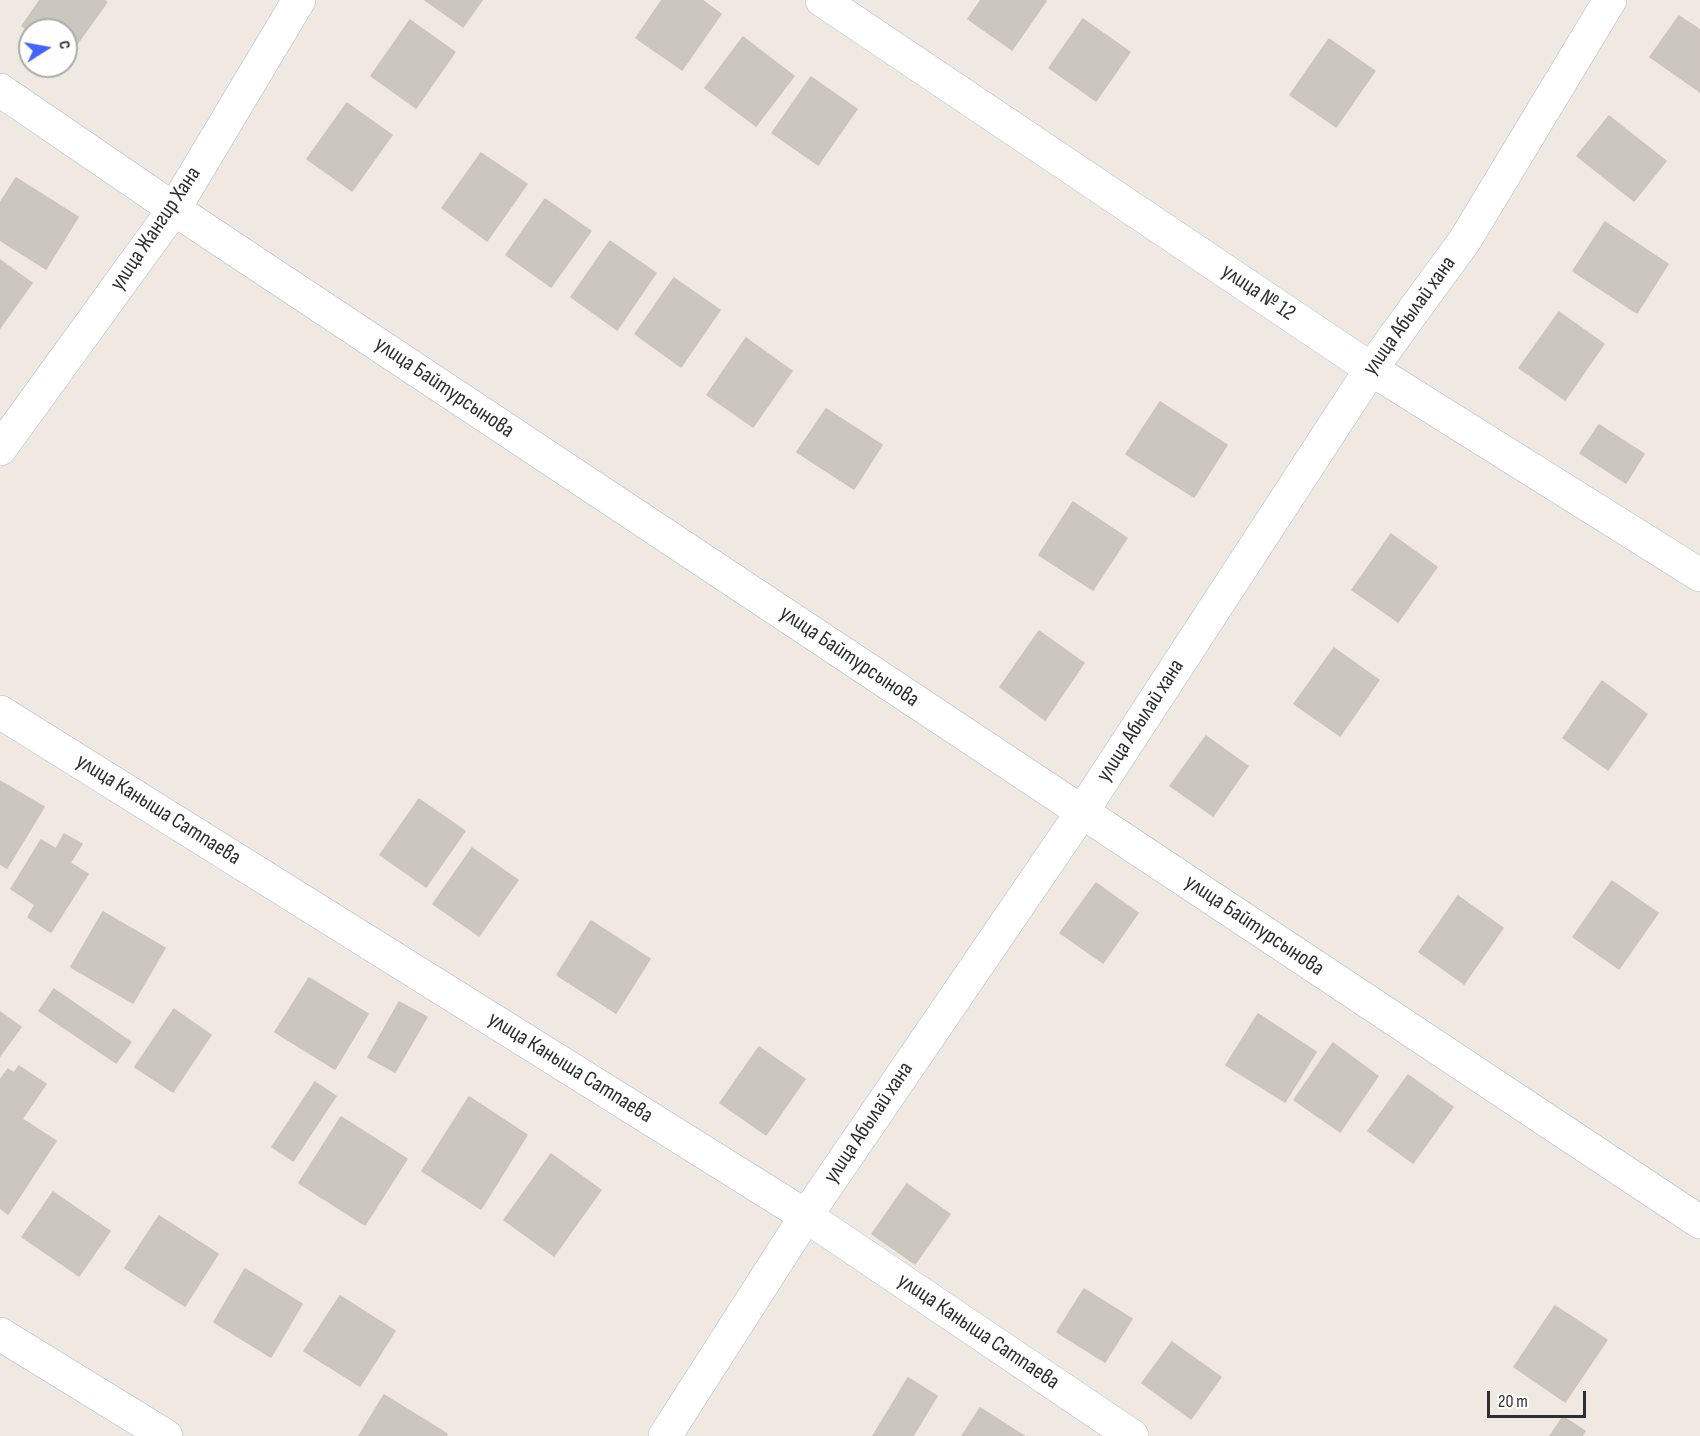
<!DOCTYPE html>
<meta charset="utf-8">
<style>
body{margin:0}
#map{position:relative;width:1700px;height:1436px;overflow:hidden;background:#efe9e1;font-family:"Sofia Sans Condensed",sans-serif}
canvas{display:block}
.north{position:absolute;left:18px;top:18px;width:60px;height:60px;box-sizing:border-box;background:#fff;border:2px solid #ababab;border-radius:50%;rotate:79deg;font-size:16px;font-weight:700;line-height:24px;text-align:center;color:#2e2e2e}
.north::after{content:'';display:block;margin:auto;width:21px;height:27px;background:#4264fb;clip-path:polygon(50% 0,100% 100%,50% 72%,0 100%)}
.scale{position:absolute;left:1487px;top:1391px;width:99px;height:27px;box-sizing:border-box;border:3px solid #2e2e2e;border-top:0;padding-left:8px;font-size:18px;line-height:21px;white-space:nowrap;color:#2e2e2e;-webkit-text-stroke:4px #fff;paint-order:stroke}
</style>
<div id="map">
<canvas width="1700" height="1436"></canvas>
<div class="north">С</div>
<div class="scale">20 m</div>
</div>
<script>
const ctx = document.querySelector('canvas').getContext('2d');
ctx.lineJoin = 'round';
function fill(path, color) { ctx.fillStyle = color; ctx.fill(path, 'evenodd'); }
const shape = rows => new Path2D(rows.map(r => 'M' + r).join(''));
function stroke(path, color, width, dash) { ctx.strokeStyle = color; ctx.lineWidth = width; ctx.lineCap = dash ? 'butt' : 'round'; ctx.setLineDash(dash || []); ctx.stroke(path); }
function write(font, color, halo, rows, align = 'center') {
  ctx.font = font + ' "Sofia Sans Condensed",sans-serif'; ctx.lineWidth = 6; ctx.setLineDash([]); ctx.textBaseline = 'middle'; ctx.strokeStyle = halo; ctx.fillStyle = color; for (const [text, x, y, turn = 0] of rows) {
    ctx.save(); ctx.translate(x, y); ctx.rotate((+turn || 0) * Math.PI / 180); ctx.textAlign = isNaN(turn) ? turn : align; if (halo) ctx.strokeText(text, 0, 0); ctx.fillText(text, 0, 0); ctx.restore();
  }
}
const building = shape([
 [40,0,104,0,107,2,67,58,66,57,66,30,30,30,30,32,22,26,40,0],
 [425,0,482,0,463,27,425,0],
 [662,0,702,0,721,14,682,70,636,38,662,0],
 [981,0,1044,0,1046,1,1012,50,968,19,981,0],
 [1679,16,1700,30,1700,92,1650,57,1679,16],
 [1083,19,1130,52,1096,101,1049,68,1083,19],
 [410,20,455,52,416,108,371,76,410,20],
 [743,37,794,76,756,126,705,88,743,37],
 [1329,39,1375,71,1336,127,1290,95,1329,39],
 [811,77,857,109,818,165,772,133,811,77],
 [347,103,392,135,352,191,307,159,347,103],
 [1609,116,1666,161,1634,201,1577,156,1609,116],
 [481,153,527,184,487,241,442,208,481,153],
 [16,178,78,217,46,269,0,240,0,203,16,178],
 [545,199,591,231,551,287,506,255,545,199],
 [1605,222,1668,264,1637,313,1573,271,1605,222],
 [610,241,656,273,617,330,571,297,610,241],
 [0,260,32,283,0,328,0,260],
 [674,278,720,310,681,367,635,334,674,278],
 [1559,312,1604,344,1565,400,1519,368,1559,312],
 [746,338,792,371,753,427,707,395,746,338],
 [1160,402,1227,445,1194,497,1126,454,1160,402],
 [826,409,882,445,854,489,797,452,826,409],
 [1599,425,1644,454,1626,483,1580,453,1599,425],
 [1073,502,1127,538,1093,590,1039,555,1073,502],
 [1391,534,1437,567,1398,622,1352,590,1391,534],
 [1039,631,1084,663,1045,720,1000,687,1039,631],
 [1334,648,1379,680,1340,736,1294,704,1334,648],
 [1602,681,1647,714,1608,770,1563,738,1602,681],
 [1206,736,1248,766,1213,816,1170,786,1206,736],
 [0,781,44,807,7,868,0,864,0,781],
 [419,799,465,831,426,887,380,855,419,799],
 [64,834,82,844,70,863,88,874,51,932,28,917,35,905,11,889,41,840,56,849,64,834],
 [472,848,518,880,479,936,433,904,472,848],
 [1612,881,1658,913,1619,969,1573,937,1612,881],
 [1096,883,1138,913,1103,963,1060,933,1096,883],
 [1458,896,1503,928,1464,984,1419,952,1458,896],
 [103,912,165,948,133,1003,71,967,103,912],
 [591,921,650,959,616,1013,557,975,591,921],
 [309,978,368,1014,335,1069,275,1032,309,978],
 [54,989,131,1042,116,1063,39,1011,54,989],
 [399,1002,427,1017,395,1072,368,1057,399,1002],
 [174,1009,211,1035,173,1092,135,1067,174,1009],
 [0,1012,21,1027,0,1056,0,1012],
 [1258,1014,1316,1052,1285,1102,1226,1065,1258,1014],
 [1333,1043,1378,1076,1340,1132,1294,1100,1333,1043],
 [759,1047,805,1079,766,1135,720,1103,759,1047],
 [19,1066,46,1084,22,1119,56,1141,8,1214,0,1208,0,1080,8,1069,14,1073,19,1066],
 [1408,1075,1453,1107,1413,1163,1368,1131,1408,1075],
 [315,1082,336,1096,293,1161,272,1147,315,1082],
 [469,1097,527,1135,481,1209,422,1171,469,1097],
 [341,1117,407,1159,365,1225,299,1183,341,1117],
 [551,1154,601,1190,554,1256,504,1220,551,1154],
 [907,1184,950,1214,915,1264,872,1234,907,1184],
 [53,1192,110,1231,79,1276,22,1237,53,1192],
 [159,1216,218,1254,185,1306,125,1268,159,1216],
 [245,1269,302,1304,271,1357,214,1322,245,1269],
 [1084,1289,1132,1319,1105,1362,1057,1332,1084,1289],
 [340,1296,395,1331,360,1386,304,1351,340,1296],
 [1555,1306,1607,1340,1565,1402,1514,1367,1555,1306],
 [1172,1342,1221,1377,1191,1419,1142,1383,1172,1342],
 [908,1378,937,1396,913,1436,873,1436,908,1378],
 [384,1395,447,1434,446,1436,359,1436,384,1395],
 [980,1408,1024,1436,962,1436,980,1408],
 [1563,1417,1585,1431,1582,1436,1550,1436,1563,1417]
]);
const street = shape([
 [822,0,1371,369,1700,575],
 [0,90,174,209,1700,1222],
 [0,449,174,209,299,0],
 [0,712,806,1216,1132,1436],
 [0,1334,166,1436],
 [665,1436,806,1216,1082,812,1371,369,1465,240,1610,0]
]);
const streetNames = [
 ["улица Жангир Хана",156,229,-56],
 ["улица № 12",1258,293,34],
 ["улица Абылай хана",1410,316,-54],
 ["улица Байтурсынова",444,388,34],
 ["улица Байтурсынова",849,657,34],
 ["улица Абылай хана",1141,721,-57],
 ["улица Каныша Сатпаева",158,810,32],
 ["улица Байтурсынова",1254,926,34],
 ["улица Каныша Сатпаева",570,1068,32],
 ["улица Абылай хана",869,1123,-56],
 ["улица Каныша Сатпаева",978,1332,34]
];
fill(building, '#cbc7bf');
stroke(building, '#cbc5ba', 1.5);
stroke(street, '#b4b7c1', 34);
stroke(street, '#fff', 33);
write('22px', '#2e2e2e', '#fff', streetNames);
</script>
